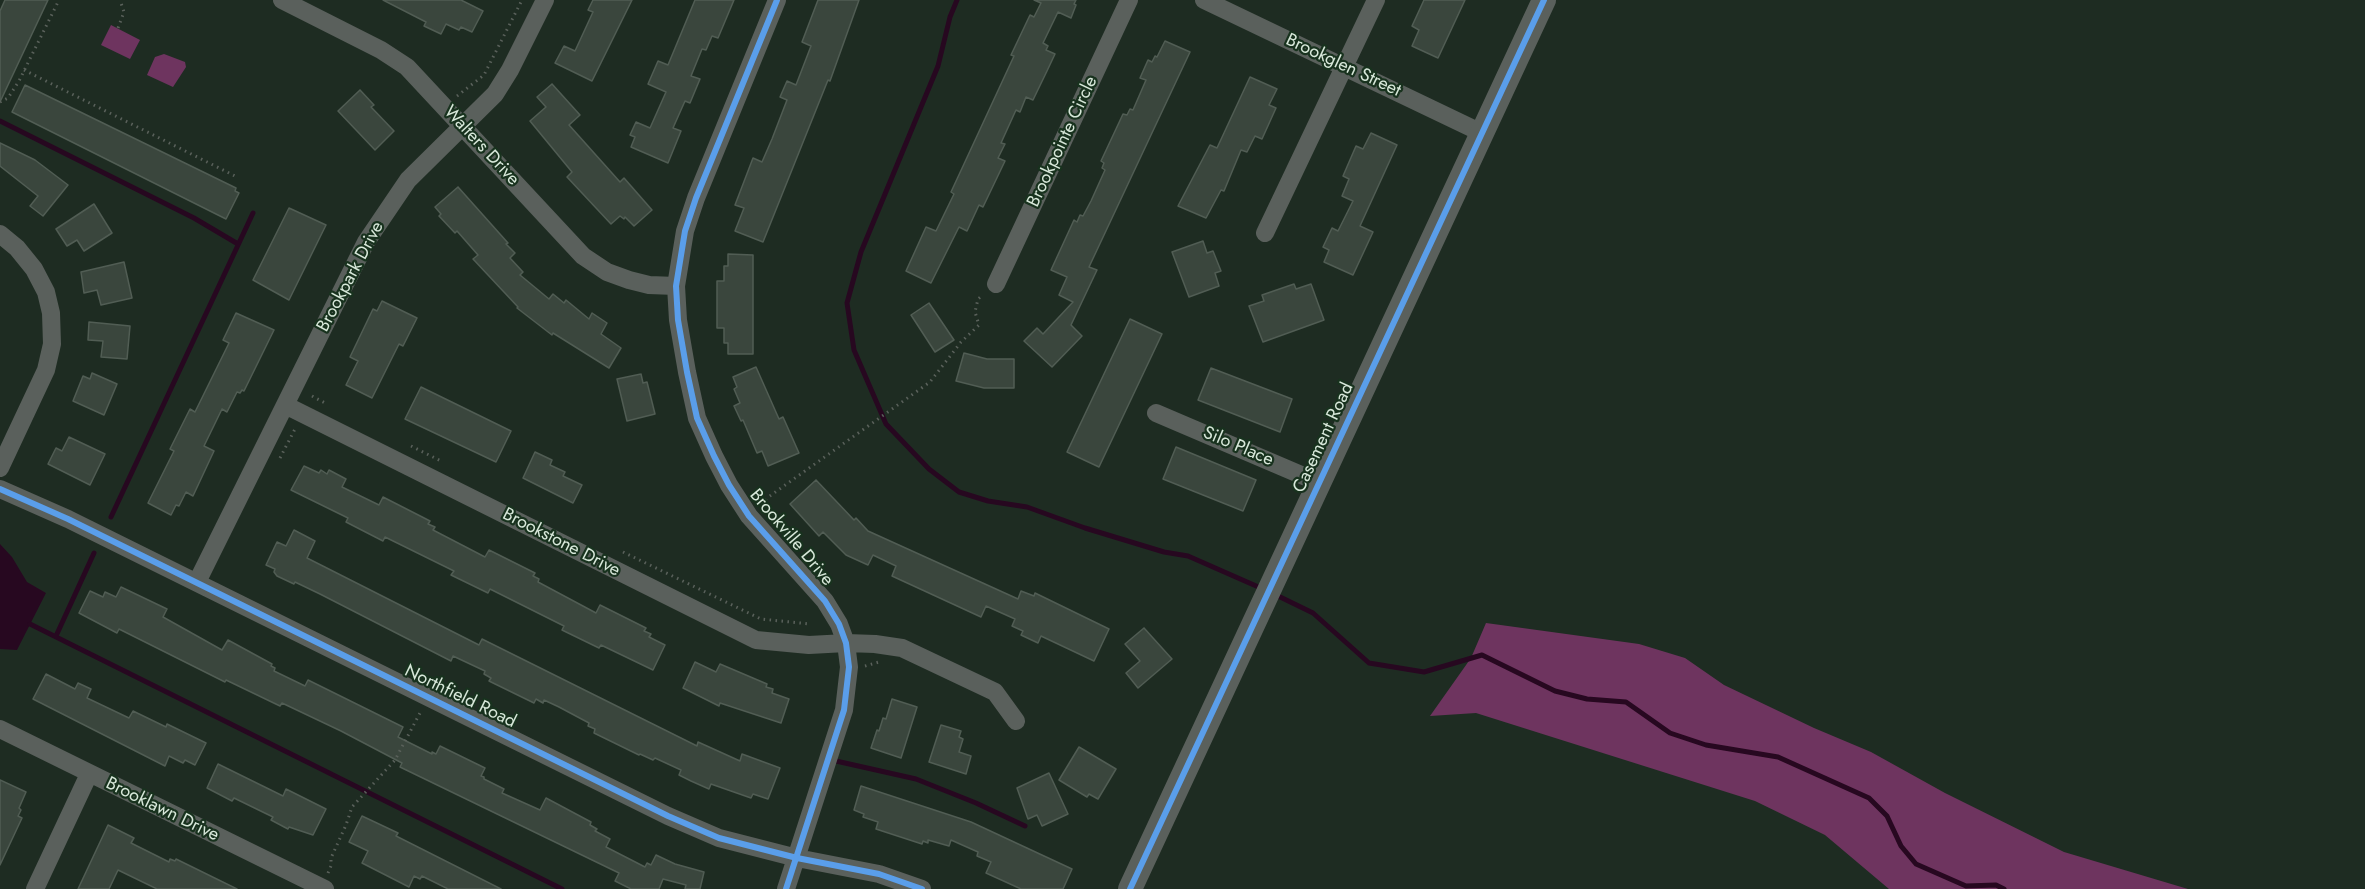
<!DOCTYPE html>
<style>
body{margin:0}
canvas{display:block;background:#1e2c22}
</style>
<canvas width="2365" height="889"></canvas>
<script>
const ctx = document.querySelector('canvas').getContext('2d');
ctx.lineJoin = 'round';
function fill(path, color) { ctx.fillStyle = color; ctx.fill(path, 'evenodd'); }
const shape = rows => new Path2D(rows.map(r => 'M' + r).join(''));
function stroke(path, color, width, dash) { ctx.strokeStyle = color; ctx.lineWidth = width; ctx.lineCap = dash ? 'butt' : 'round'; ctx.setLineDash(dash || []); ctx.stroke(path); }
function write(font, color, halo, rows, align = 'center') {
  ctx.font = font + ' Jost,sans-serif'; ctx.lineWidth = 4.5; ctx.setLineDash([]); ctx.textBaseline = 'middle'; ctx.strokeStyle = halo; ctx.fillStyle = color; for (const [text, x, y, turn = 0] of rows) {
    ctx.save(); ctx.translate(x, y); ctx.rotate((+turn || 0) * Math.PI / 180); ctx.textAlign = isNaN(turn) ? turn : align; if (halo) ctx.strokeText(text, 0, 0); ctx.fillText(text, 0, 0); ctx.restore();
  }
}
const green = shape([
 [111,25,140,40,130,59,101,45],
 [164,54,185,62,186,67,173,87,147,75,155,57],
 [1486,623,1639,644,1685,658,1724,685,1814,728,1871,752,1945,793,2064,852,2188,889,1889,889,1825,835,1755,801,1476,713,1430,716,1471,658]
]);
const water = shape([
 [0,544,12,557,27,582,46,593,17,650,0,649]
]);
const stream = shape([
 [957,0,950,17,938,66,861,252,847,303,854,350,886,424,929,469,959,492,988,501,1027,507,1085,528,1164,552,1188,556,1263,589],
 [0,121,194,218,238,244],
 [111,517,253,213],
 [1274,594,1313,613,1369,663,1424,672,1482,655,1555,691,1587,699,1626,702,1670,733,1706,745,1778,757,1869,798,1887,816,1901,846,1916,864,1966,886,1996,885,2004,889],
 [30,624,562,889],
 [56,636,94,553],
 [836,761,916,779,976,803,1025,826]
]);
const building = shape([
 [5,0,48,0,0,102,0,11,5,0],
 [383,0,461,0,483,11,472,32,461,27,459,30,446,24,441,34,424,26,426,22,383,0],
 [593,0,632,0,592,81,555,63,564,46,575,51,593,12,588,10,593,0],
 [695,0,734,0,718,38,712,36,706,50,702,49,691,76,700,79,690,103,685,101,673,128,681,131,668,163,631,147,635,137,630,135,636,122,650,128,666,92,648,84,658,61,668,65,695,0],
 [818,0,859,0,830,81,828,80,763,242,735,231,744,208,735,205,753,158,762,162,772,139,787,100,780,97,787,81,796,85,811,46,802,42,818,0],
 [1034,0,1076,0,1074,4,1076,5,1071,18,1058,12,1043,43,1048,46,1046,50,1055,54,1047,71,1033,100,1026,97,1020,112,1016,110,1001,143,1005,144,998,158,1005,161,983,207,979,205,967,231,959,227,931,283,906,271,926,227,936,231,954,194,951,192,1014,56,1011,55,1030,15,1034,17,1041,3,1034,0],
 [1424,0,1465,0,1438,58,1412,46,1419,30,1412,26,1424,0],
 [1165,41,1190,52,1089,267,1097,270,1071,325,1082,336,1052,367,1024,341,1037,328,1043,334,1073,302,1059,295,1067,277,1051,270,1074,220,1077,222,1080,215,1083,216,1091,201,1105,170,1102,168,1104,163,1101,161,1123,114,1127,115,1130,109,1133,110,1146,80,1140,78,1148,60,1152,62,1155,56,1157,57,1165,41],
 [1250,77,1277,89,1269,105,1276,108,1262,139,1255,136,1247,152,1241,150,1224,191,1221,190,1206,218,1178,206,1210,145,1217,148,1250,77],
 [552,84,580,115,569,125,620,182,624,178,652,210,634,226,625,217,624,219,620,216,611,224,567,177,572,172,530,121,546,107,537,97,552,84],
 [25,85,236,188,235,191,239,193,226,219,12,112,25,85],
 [360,90,374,105,371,107,394,131,375,150,338,111,360,90],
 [1371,133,1397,145,1360,226,1373,232,1353,275,1324,262,1329,250,1323,247,1332,228,1338,231,1353,201,1342,196,1349,179,1343,176,1356,146,1363,149,1371,133],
 [0,143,35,160,68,185,43,216,30,206,38,196,0,166,0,143],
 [458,187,508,243,506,244,515,253,510,258,523,272,520,275,549,299,553,294,564,303,566,300,589,319,592,313,607,323,601,334,621,348,609,368,553,333,552,335,517,308,518,307,473,259,478,255,457,231,455,233,439,216,441,214,435,207,458,187],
 [94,204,112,233,84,251,77,240,67,246,56,229,94,204],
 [289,208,326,225,289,300,253,280,289,208],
 [1203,241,1207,253,1213,251,1221,271,1215,273,1219,286,1189,297,1172,252,1203,241],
 [728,254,753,255,753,354,728,354,728,343,724,343,724,328,717,328,717,281,724,281,724,266,728,266,728,254],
 [124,262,132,298,101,305,97,290,84,293,81,272,124,262],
 [1294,284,1296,289,1311,284,1324,320,1263,342,1249,306,1264,301,1262,295,1294,284],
 [382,301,417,318,403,346,399,344,372,398,346,385,358,361,350,357,373,309,377,311,382,301],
 [929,303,954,340,935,352,911,315,929,303],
 [236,313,274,330,244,391,242,390,240,393,237,392,227,412,222,409,204,446,214,451,193,496,186,492,179,506,176,505,171,515,148,503,174,451,170,449,190,409,195,412,229,343,223,340,236,313],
 [1130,319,1162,334,1099,467,1067,452,1130,319],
 [89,322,130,326,127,359,101,357,103,341,88,340,89,322],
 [964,353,987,359,1014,359,1014,388,984,388,956,381,964,353],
 [756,367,779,419,783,417,799,453,768,466,762,451,757,453,743,420,741,421,734,406,740,403,734,389,737,387,733,377,756,367],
 [1211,368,1292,399,1280,432,1198,400,1211,368],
 [92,373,117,384,104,415,73,401,83,376,90,379,92,373],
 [641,374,643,383,647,382,655,414,627,421,617,379,641,374],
 [421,387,511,431,496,462,405,419,421,387],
 [69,437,105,454,90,485,48,464,56,448,62,451,69,437],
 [1176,447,1256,480,1243,511,1163,479,1176,447],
 [535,452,552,460,550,465,565,472,563,476,582,485,573,503,523,478,535,452],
 [304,466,319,473,321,470,327,474,329,470,346,479,342,487,379,505,383,497,430,521,428,524,435,527,433,530,485,557,489,550,535,573,533,576,539,579,538,582,596,613,600,605,646,628,644,631,651,634,649,637,665,645,653,670,601,645,599,648,562,630,564,626,490,589,488,593,451,575,454,571,385,537,383,541,346,522,348,518,291,490,304,466],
 [816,480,854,520,856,518,868,531,1018,599,1021,591,1034,596,1035,593,1109,629,1094,661,1041,636,1038,643,1021,635,1023,631,1012,626,1015,619,986,606,981,617,892,576,896,566,873,555,868,565,846,555,823,532,819,536,790,504,816,480],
 [294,530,315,541,307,558,479,645,482,639,697,746,698,742,740,761,742,754,780,768,768,799,753,794,751,798,711,784,709,789,691,781,679,775,681,770,655,758,653,760,640,754,639,755,594,733,595,729,588,726,589,723,559,707,544,700,543,703,536,699,534,703,489,681,491,678,484,674,485,671,453,656,451,661,320,594,295,582,294,584,277,576,274,572,275,569,266,565,277,542,286,546,294,530],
 [121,587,167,609,163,617,222,650,228,640,272,664,271,666,275,668,274,671,305,686,308,680,403,727,398,737,432,754,432,752,436,754,440,746,485,768,481,776,484,777,484,779,504,789,502,793,540,810,546,798,591,822,590,825,597,829,595,831,610,839,606,847,645,867,647,863,651,865,656,855,675,864,704,872,700,889,685,889,686,885,663,879,659,889,631,889,615,881,619,873,400,767,402,763,341,731,282,703,280,706,226,680,225,682,119,629,117,633,79,613,90,591,103,597,105,592,116,597,121,587],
 [1144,628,1172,659,1138,688,1126,673,1140,661,1125,644,1144,628],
 [695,662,716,672,720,664,767,684,766,687,773,689,772,693,789,699,781,723,720,703,719,706,683,688,695,662],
 [46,674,75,689,78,683,91,689,87,698,129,718,133,711,166,727,167,724,206,743,195,765,185,760,183,763,169,756,165,766,33,699,46,674],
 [892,699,917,707,901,758,871,748,877,730,879,731,883,718,886,719,892,699],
 [941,725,961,731,959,737,963,739,959,752,971,756,966,774,929,762,941,725],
 [1079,747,1116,769,1098,799,1089,794,1087,797,1059,780,1079,747],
 [218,764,283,796,286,789,326,809,313,835,289,827,288,829,271,820,273,817,234,798,232,801,207,788,218,764],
 [1049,773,1068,814,1042,826,1037,815,1028,819,1017,788,1049,773],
 [0,780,26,792,19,808,21,810,18,816,22,818,0,865,0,780],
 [861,786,971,822,1072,869,1063,889,1021,889,986,873,991,862,977,856,978,852,951,840,949,846,928,840,928,843,923,841,922,844,876,829,878,822,863,817,864,814,854,810,861,786],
 [362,816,398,833,396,836,501,889,448,889,422,876,420,879,414,876,409,887,362,863,368,851,349,842,362,816],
 [108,825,134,838,131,843,169,862,170,859,175,861,176,859,237,889,157,889,118,870,109,889,78,889,108,825]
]);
const path = shape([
 [118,28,124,12,120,0],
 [24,70,237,177],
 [457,96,484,75,522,0],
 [0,102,8,98,19,81,59,0],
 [312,396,325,403],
 [411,446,443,462],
 [280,458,295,429],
 [762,505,767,498,930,382,961,342,979,325,975,312,978,299,983,295],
 [623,552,761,619,810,624],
 [865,666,879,662],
 [328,873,331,866,331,858,346,825,352,807,395,760,420,713]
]);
const minor = shape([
 [282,0,381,50,407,67,583,256,607,272,629,280,649,285,676,286],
 [777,0,696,198,685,231,676,286,678,320,687,372,697,418,714,456,729,485,749,516,825,601,839,624,846,643,849,667,844,710,786,889],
 [1204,0,1482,133],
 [1265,233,1376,0],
 [0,234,17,248,34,269,46,292,51,313,52,344,46,370,0,468],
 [996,284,1129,0],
 [285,405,756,640,809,645,846,643,875,644,902,648,995,692,1016,721],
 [1156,413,1320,483],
 [0,489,68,519,668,816,719,838,797,858,879,874,922,889],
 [197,582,366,242,408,180,495,94,510,70,545,0],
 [0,729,325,889],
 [35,889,89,774]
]);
const tertiary = shape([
 [1130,889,1544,0]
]);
const cycleway = shape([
 [777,0,696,198,685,231,676,286,678,320,687,372,697,418,714,456,729,485,749,516,825,601,839,624,846,643,849,667,844,710,786,889],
 [0,489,68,519,668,816,719,838,797,858,879,874,922,889],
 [1130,889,1544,0]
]);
const streetNames = [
 ["Brookglen Street",1343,66,25],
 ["Brookpointe Circle",1063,142,-65],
 ["Walters Drive",481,146,47],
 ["Brookpark Drive",351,277,-62],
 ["Casement Road",1324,438,-65],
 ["Silo Place",1238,447,23],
 ["Brookville Drive",791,538,50],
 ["Brookstone Drive",561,543,27],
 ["Northfield Road",460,697,26],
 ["Brooklawn Drive",162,810,26]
];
fill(green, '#6e345f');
fill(water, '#270820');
stroke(stream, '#270820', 5);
fill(building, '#3a463d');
stroke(building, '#515d54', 1.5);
stroke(path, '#5a615b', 3, [1.5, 4.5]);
stroke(minor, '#5a605c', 18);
stroke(tertiary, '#5a605c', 24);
stroke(cycleway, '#5a9eea', 6);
write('18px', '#d8e8da', '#18321e', streetNames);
</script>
